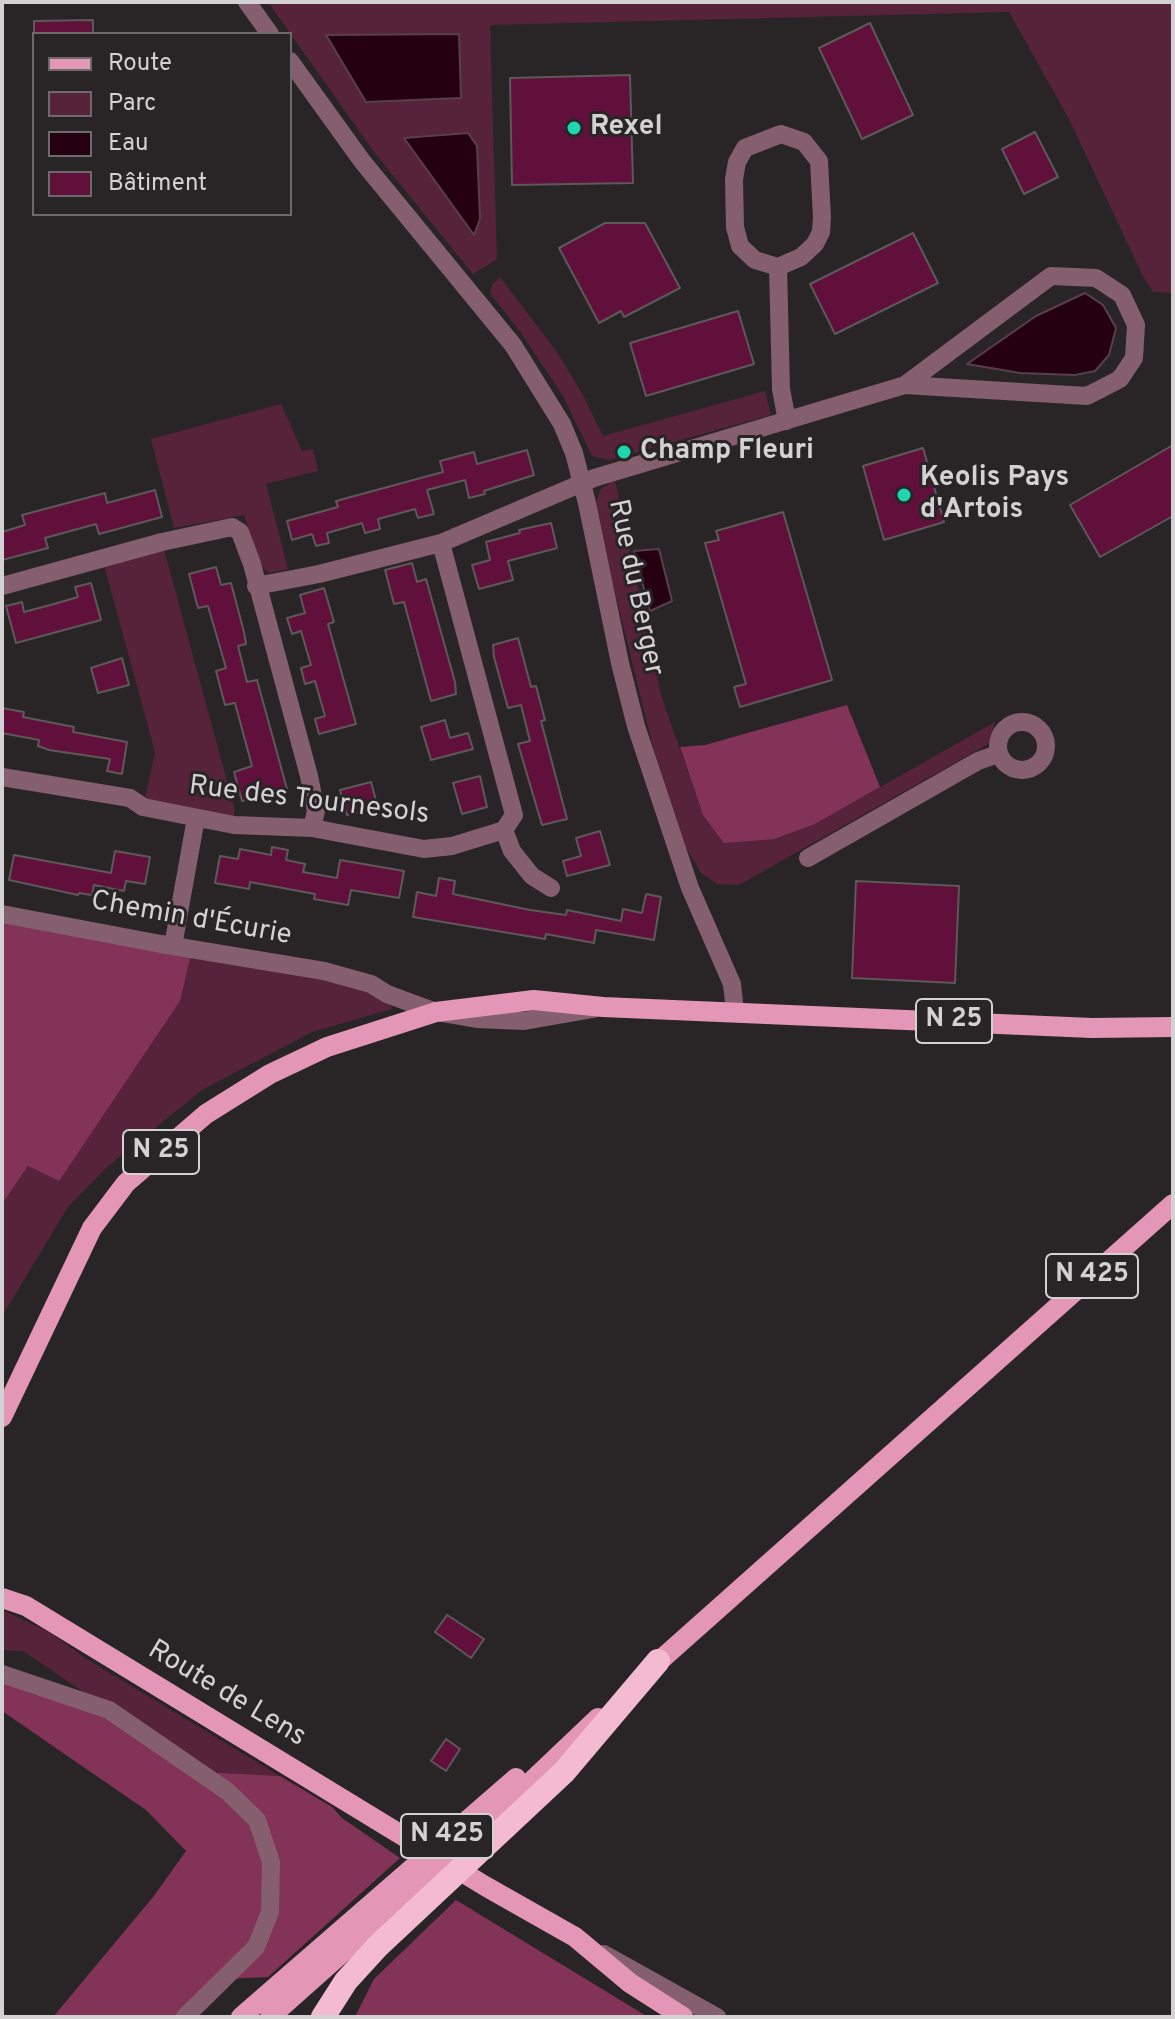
<!DOCTYPE html>
<meta charset="utf-8">
<style>
body{margin:0}
#map{position:relative;width:1175px;height:2019px;overflow:hidden;background:#292527;font-family:Overpass,sans-serif}
canvas{display:block}
.frame{position:absolute;inset:0;border:4px solid #d4d1d2;pointer-events:none}
.legend{position:absolute;left:32px;top:32px;width:260px;height:184px;box-sizing:border-box;background:#292527;border:2px solid #6d6a6b;margin:0;padding:10px 14px;list-style:none;font-size:24px;color:#d4d1d2}
.legend li{display:flex;align-items:center;gap:16px;height:40px}
.legend b{width:40px;border:2px solid #6d6a6b}
</style>
<div id="map">
<canvas width="1175" height="2019"></canvas>
<div class="frame"></div>
<ul class="legend">
<li><b style="height:10px;background:#e496b6"></b>Route</li>
<li><b style="height:22px;background:#56233a"></b>Parc</li>
<li><b style="height:22px;background:#240011"></b>Eau</li>
<li><b style="height:22px;background:#60103a"></b>Bâtiment</li>
</ul>
</div>
<script>
const ctx = document.querySelector('canvas').getContext('2d');
ctx.lineJoin = 'round';
function fill(path, color) { ctx.fillStyle = color; ctx.fill(path, 'evenodd'); }
const shape = rows => new Path2D(rows.map(r => 'M' + r).join(''));
function stroke(path, color, width, dash) { ctx.strokeStyle = color; ctx.lineWidth = width; ctx.lineCap = dash ? 'butt' : 'round'; ctx.setLineDash(dash || []); ctx.stroke(path); }
function write(font, color, halo, rows, align = 'center') {
  ctx.font = font + ' Overpass,sans-serif'; ctx.lineWidth = 6; ctx.setLineDash([]); ctx.textBaseline = 'middle'; ctx.strokeStyle = halo; ctx.fillStyle = color; for (const [text, x, y, turn = 0] of rows) {
    ctx.save(); ctx.translate(x, y); ctx.rotate((+turn || 0) * Math.PI / 180); ctx.textAlign = isNaN(turn) ? turn : align; if (halo) ctx.strokeText(text, 0, 0); ctx.fillText(text, 0, 0); ctx.restore();
  }
}
const green = shape([
 [268,2,1173,2,1173,293,1153,292,1142,274,1069,119,1009,12,490,25,497,259,473,274,374,152],
 [500,277,557,352,583,395,603,436,765,391,771,415,609,460,592,456,563,396,521,333,490,293,492,285],
 [281,404,302,451,313,449,318,471,266,484,288,569,270,573,260,565,244,515,174,528,151,439],
 [615,480,661,695,703,815,815,824,995,722,988,744,739,885,717,884,701,873,684,844,657,763,612,580,596,501,601,489],
 [162,542,234,807,234,825,143,807,155,752,102,558],
 [192,950,387,994,392,1009,312,1032,202,1090,107,1167,68,1207,2,1316,2,1204,28,1166,59,1181],
 [2,1610,49,1632,85,1658,280,1776,202,1772,23,1651,2,1650]
]);
const forest = shape([
 [847,705,880,787,815,824,774,839,724,843,703,815,680,747,705,745],
 [2,914,192,950,180,1001,59,1181,28,1166,2,1204],
 [2,1681,35,1695,52,1690,109,1710,202,1772,280,1776,332,1807,342,1818,400,1858,268,1977,226,1979,185,2017,53,2017,153,1897,186,1851,146,1810,2,1711],
 [456,1900,648,2017,355,2017,374,1979]
]);
const water = shape([
 [459,34,461,98,366,102,326,35,459,34],
 [468,133,477,146,480,219,474,235,404,138,468,133],
 [1085,293,1103,305,1116,328,1109,355,1095,371,1075,375,1020,373,967,364,1036,316,1085,293],
 [659,549,672,601,650,611,634,551,659,549]
]);
const building = shape([
 [93,20,93,34,34,34,34,21,93,20],
 [870,23,913,115,862,139,819,48,870,23],
 [630,75,633,183,512,185,510,78,630,75],
 [1035,132,1058,177,1024,194,1002,149,1035,132],
 [605,223,645,223,680,288,624,317,621,311,599,323,559,248,605,223],
 [913,233,938,283,835,334,810,284,913,233],
 [738,311,754,364,646,396,630,343,738,311],
 [1173,445,1173,516,1100,557,1070,505,1173,445],
 [923,448,944,522,884,540,863,466,923,448],
 [527,450,534,475,484,491,485,494,469,498,465,480,427,490,434,514,418,518,415,509,378,519,380,529,365,533,362,523,327,533,329,543,316,546,312,534,292,540,287,521,338,507,336,501,443,472,440,461,474,452,477,464,527,450],
 [155,490,162,517,99,534,96,524,45,538,48,548,2,560,2,532,25,525,22,515,105,493,107,503,155,490],
 [783,512,832,680,740,707,734,687,746,684,705,543,719,540,716,531,783,512],
 [551,523,557,548,508,561,513,580,479,589,472,565,490,560,486,542,520,533,519,530,551,523],
 [412,563,417,582,426,579,455,682,456,694,431,701,404,602,394,604,385,570,412,563],
 [216,567,221,585,231,583,244,632,246,644,238,646,247,682,257,680,287,789,242,801,234,772,252,766,235,703,225,705,216,671,226,668,208,606,198,608,189,574,216,567],
 [91,583,101,620,16,643,6,606,22,602,24,612,54,604,78,597,75,587,91,583],
 [324,588,334,622,328,624,356,724,319,734,315,719,325,716,315,681,305,684,301,668,311,665,301,631,292,634,287,618,305,613,300,595,324,588],
 [518,638,531,687,536,686,545,720,541,721,567,819,542,825,518,744,530,741,521,705,508,708,494,657,493,645,518,638],
 [122,658,129,685,98,693,91,668,122,658],
 [2,708,24,712,23,717,74,727,73,732,127,742,122,774,107,771,110,759,49,750,38,746,39,740,2,733,2,708],
 [445,720,450,738,468,733,473,749,431,760,421,727,445,720],
 [480,776,487,807,462,814,453,783,480,776],
 [371,782,378,808,347,815,340,790,371,782],
 [600,831,610,865,567,876,563,861,581,856,576,838,600,831],
 [272,847,288,850,286,860,305,864,303,872,337,878,340,860,404,871,399,898,351,890,348,905,314,899,315,894,250,882,249,889,215,883,220,856,238,859,240,849,271,855,272,847],
 [115,851,150,857,145,884,126,881,124,891,94,885,92,895,79,893,78,895,9,880,14,855,111,873,115,851],
 [439,878,455,881,453,894,530,910,566,915,567,910,621,921,623,909,642,913,646,894,661,897,654,940,596,930,594,943,546,934,545,939,413,917,417,892,436,896,439,878],
 [856,881,959,886,955,983,852,978,856,881],
 [447,1615,484,1639,471,1658,435,1632,447,1615],
 [446,1739,460,1749,446,1771,431,1761,446,1739]
]);
const minor = shape([
 [247,2,270,34],
 [290,61,362,161,513,345,562,424,574,453,587,503,620,663,636,726,690,888,732,984,735,1011],
 [781,134,804,142,819,161,822,217,821,232,815,244,801,257,778,267,755,260,740,246,735,227,734,179,737,162,745,148,781,134],
 [778,267,781,389,787,421],
 [2,586,162,542,232,527,240,532,252,564,309,776,316,811,312,828],
 [256,586,319,574,441,543,594,478,905,385,1087,396,1120,379,1134,358,1136,325,1122,295,1096,278,1051,276,905,385],
 '998 746a24 24 0 1 1 48 0a24 24 0 1 1-48 0Z',
 [2,777,130,798,143,807,234,825,312,828,424,849,452,846,504,830,514,815,441,543],
 [504,830,512,851,532,876,551,888],
 [808,858,978,761,998,754],
 [2,914,161,944,324,971,371,984,387,994,436,1012,477,1019,524,1021,593,1009],
 [173,946,196,818],
 [2,1674,109,1710,227,1791,257,1820,271,1862,270,1912,256,1947,185,2017],
 [604,1954,717,2017]
]);
const major = shape([
 [2,1417,92,1228,126,1183,206,1114,270,1074,327,1047,436,1012,534,1000,603,1007,1092,1028,1173,1027],
 [2,1598,26,1606,485,1886,575,1937,630,1983,683,2017],
 [647,1672,1173,1204],
 [241,2017,516,1778],
 [270,2017,478,1832,598,1718]
]);
const highway = shape([
 [323,2017,346,1981,378,1946,564,1772,658,1661]
]);
const markers = [
 [574,128,8,"#20d5b0"],
 [624,452,8,"#20d5b0"],
 [904,495,8,"#20d5b0"]
];
const shields = [
 [954,1021,76],
 [161,1152,76],
 [1092,1276,92],
 [447,1836,92]
];
const shieldNames = [
 ["N 25",954,1021],
 ["N 25",161,1152],
 ["N 425",1092,1276],
 ["N 425",447,1836]
];
const poiNames = [
 ["Rexel",590,128],
 ["Champ Fleuri",640,452],
 ["Keolis Pays",920,479],
 ["d'Artois",920,511]
];
const streetNames = [
 ["Rue du Berger",634,588,78],
 ["Rue des Tournesols",309,802,7],
 ["Chemin d'Écurie",191,920,10],
 ["Route de Lens",226,1695,31]
];
fill(green, '#56233a');
fill(forest, '#833258');
fill(water, '#240011');
stroke(water, '#593f4b', 2);
fill(building, '#60103a');
stroke(building, '#5d5859', 2);
stroke(minor, '#855f6e', 18);
stroke(major, '#e496b6', 20);
stroke(highway, '#f4bad0', 24);
for (const [x, y, r, color] of markers) { const dot = new Path2D(); dot.arc(x, y, r, 0, 2 * Math.PI); ctx.fillStyle = color; ctx.fill(dot); stroke(dot, '#292527', 3); }
for (const [x, y, w] of shields) { const box = new Path2D(); box.roundRect(x - w / 2, y - 22, w, 44, 6); ctx.fillStyle = '#292527'; ctx.fill(box); stroke(box, '#d4d1d2', 2); }
write('bold 26px', '#d4d1d2', null, shieldNames);
write('bold 28px', '#d4d1d2', '#292527', poiNames, 'left');
write('28px', '#d4d1d2', '#292527', streetNames);
</script>
